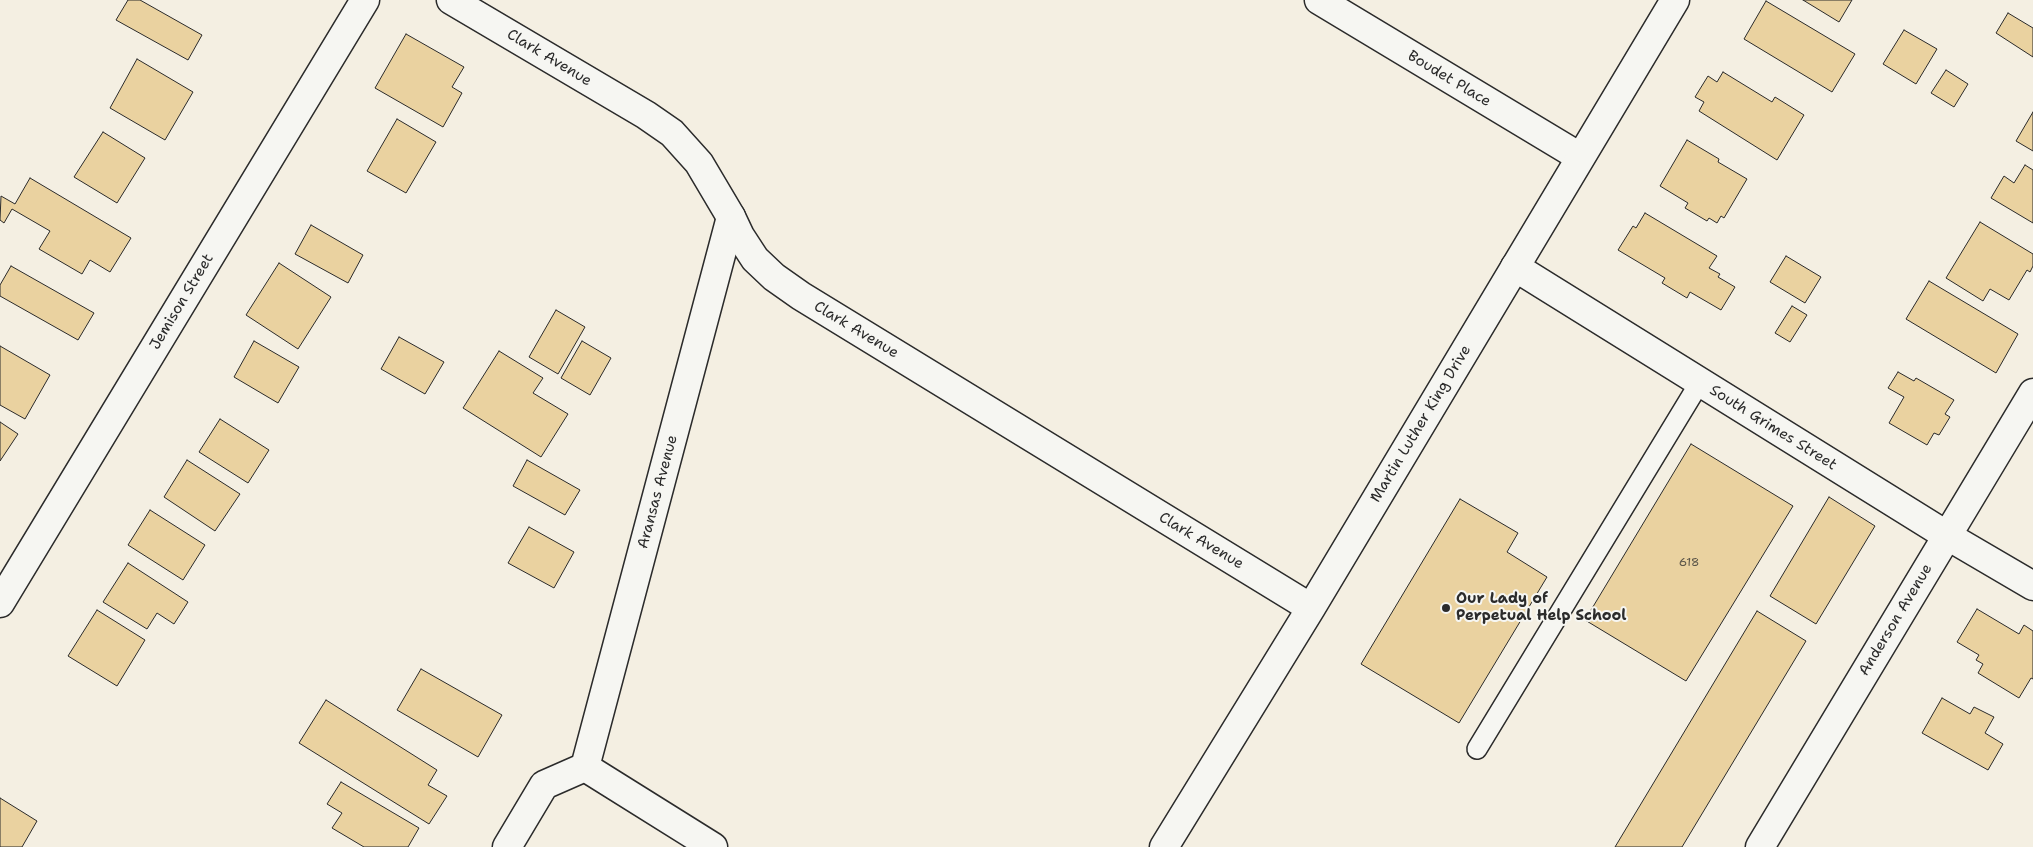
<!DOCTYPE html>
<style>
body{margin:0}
canvas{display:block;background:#f4efe2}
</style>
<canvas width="2033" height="847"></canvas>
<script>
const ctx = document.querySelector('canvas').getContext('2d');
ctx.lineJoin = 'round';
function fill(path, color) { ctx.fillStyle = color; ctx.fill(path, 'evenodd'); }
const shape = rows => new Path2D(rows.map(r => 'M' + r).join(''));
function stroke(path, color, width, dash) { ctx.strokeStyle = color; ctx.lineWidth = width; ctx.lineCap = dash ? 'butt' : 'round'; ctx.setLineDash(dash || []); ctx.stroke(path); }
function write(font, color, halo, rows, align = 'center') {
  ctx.font = font + ' "Shantell Sans",sans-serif'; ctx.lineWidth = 4; ctx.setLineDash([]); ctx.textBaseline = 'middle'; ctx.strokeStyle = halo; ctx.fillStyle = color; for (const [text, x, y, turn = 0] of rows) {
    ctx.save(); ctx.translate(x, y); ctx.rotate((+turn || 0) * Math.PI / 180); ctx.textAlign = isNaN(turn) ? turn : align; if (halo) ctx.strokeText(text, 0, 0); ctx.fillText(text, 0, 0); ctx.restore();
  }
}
const building = shape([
 [128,0,140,0,202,35,188,60,116,20,128,0],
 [1803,0,1852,0,1839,22,1803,0],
 [1766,1,1855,54,1832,92,1744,39,1766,1],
 [2008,13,2033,28,2033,57,1996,33,2008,13],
 [1904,30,1937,49,1916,84,1883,64,1904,30],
 [406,34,464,67,452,87,462,93,443,127,375,88,406,34],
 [137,59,193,92,165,140,110,108,137,59],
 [1946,70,1968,84,1954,107,1931,93,1946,70],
 [1723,72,1772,102,1775,97,1804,115,1777,160,1699,111,1704,102,1695,97,1708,76,1717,82,1723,72],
 [2033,112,2033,151,2016,141,2033,112],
 [397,119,436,142,406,193,367,171,397,119],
 [103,132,145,158,117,203,74,177,103,132],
 [1687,140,1719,159,1718,162,1747,179,1724,218,1721,216,1717,223,1709,218,1707,221,1685,208,1688,203,1660,186,1687,140],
 [2025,165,2033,170,2033,223,1991,198,2004,176,2014,183,2025,165],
 [30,178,131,238,110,272,90,260,82,274,39,249,50,231,12,209,4,223,0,220,1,196,15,204,30,178],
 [1645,213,1717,256,1709,268,1720,274,1718,277,1735,287,1721,310,1690,292,1687,298,1662,283,1665,278,1618,250,1633,226,1636,228,1645,213],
 [1980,222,2033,254,2033,266,2030,272,2027,270,2009,300,1990,289,1983,301,1946,278,1980,222],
 [311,225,363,255,348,283,295,254,311,225],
 [1786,256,1821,277,1805,303,1770,282,1786,256],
 [279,263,331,297,298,349,246,315,279,263],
 [11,266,94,313,78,340,0,296,0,285,11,266],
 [1929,281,2018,334,1996,373,1906,319,1929,281],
 [1792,306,1807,315,1790,342,1775,333,1792,306],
 [556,310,585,327,558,374,529,357,556,310],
 [399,337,444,362,425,394,381,369,399,337],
 [254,341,299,367,278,403,234,377,254,341],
 [582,341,611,358,590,395,561,378,582,341],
 [0,346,50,375,25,419,0,405,0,346],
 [499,351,543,378,533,393,568,414,541,457,463,408,499,351],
 [1898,372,1914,381,1916,378,1954,400,1945,414,1950,417,1939,435,1934,433,1927,445,1889,423,1904,397,1888,388,1898,372],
 [220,419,269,450,248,483,199,452,220,419],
 [0,422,18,434,0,461,0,422],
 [1691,444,1793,506,1686,681,1585,620,1691,444],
 [187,460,240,494,215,531,164,497,187,460],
 [527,460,580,490,565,515,513,486,527,460],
 [1829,497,1875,526,1816,624,1770,596,1829,497],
 [1460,499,1518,533,1507,552,1547,577,1459,723,1361,664,1460,499],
 [150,510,205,545,183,580,128,545,150,510],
 [529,527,574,552,554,588,508,563,529,527],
 [128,563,188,602,174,624,157,613,147,629,103,602,128,563],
 [1977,609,2019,634,2024,625,2033,631,2033,679,2031,678,2019,698,1978,673,1983,664,1976,660,1979,655,1957,642,1977,609],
 [97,610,145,640,117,686,68,656,97,610],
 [1757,611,1806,641,1682,847,1615,847,1757,611],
 [421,669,502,715,478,757,397,710,421,669],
 [1942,698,1970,714,1974,707,1994,717,1985,733,2003,744,1988,770,1922,733,1942,698],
 [326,700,437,770,428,785,447,796,429,824,299,743,326,700],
 [341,782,419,828,408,847,364,847,332,828,342,813,327,804,341,782],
 [0,798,37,821,22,847,0,847,0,798]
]);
const lane = shape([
 [1477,749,1700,382]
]);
const street = shape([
 [1319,0,1580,157],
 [1515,267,1946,535,2033,586],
 [0,603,365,0],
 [585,767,731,217],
 [585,767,713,847],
 [507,847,544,785,585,767],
 [1760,847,2033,393]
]);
const secondary = shape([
 [451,0,646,115,672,133,699,163,731,217,740,236,755,259,774,277,801,296,1311,608],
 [1164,847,1311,608,1675,0]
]);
const markers = [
 [1446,608,5,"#2b2b2b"]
];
const numberNames = [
 ["618",1689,563]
];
const streetNames = [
 ["Clark Avenue",549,58,31],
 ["Boudet Place",1449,79,31],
 ["Jemison Street",182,302,-59],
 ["Clark Avenue",856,330,31],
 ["Martin Luther King Drive",1421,424,-59],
 ["South Grimes Street",1773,428,32],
 ["Aransas Avenue",658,492,-75],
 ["Clark Avenue",1201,541,31],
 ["Anderson Avenue",1896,620,-59]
];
const poiNames = [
 ["Our Lady of",1456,599],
 ["Perpetual Help School",1456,616]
];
fill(building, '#ead2a0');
stroke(building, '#2b2b2b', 1);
stroke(lane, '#2b2b2b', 22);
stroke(street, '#2b2b2b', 31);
stroke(secondary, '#2b2b2b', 31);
stroke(lane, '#f6f6f2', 19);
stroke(street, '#f6f6f2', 28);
stroke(secondary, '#f6f6f2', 28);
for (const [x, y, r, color] of markers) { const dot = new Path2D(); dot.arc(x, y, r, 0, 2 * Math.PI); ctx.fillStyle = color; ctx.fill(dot); stroke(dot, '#f6f6f2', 2); }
write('12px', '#5b5548', null, numberNames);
write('15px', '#2b2b2b', '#f6f6f2', streetNames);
write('bold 15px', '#2b2b2b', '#f6f6f2', poiNames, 'left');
</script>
